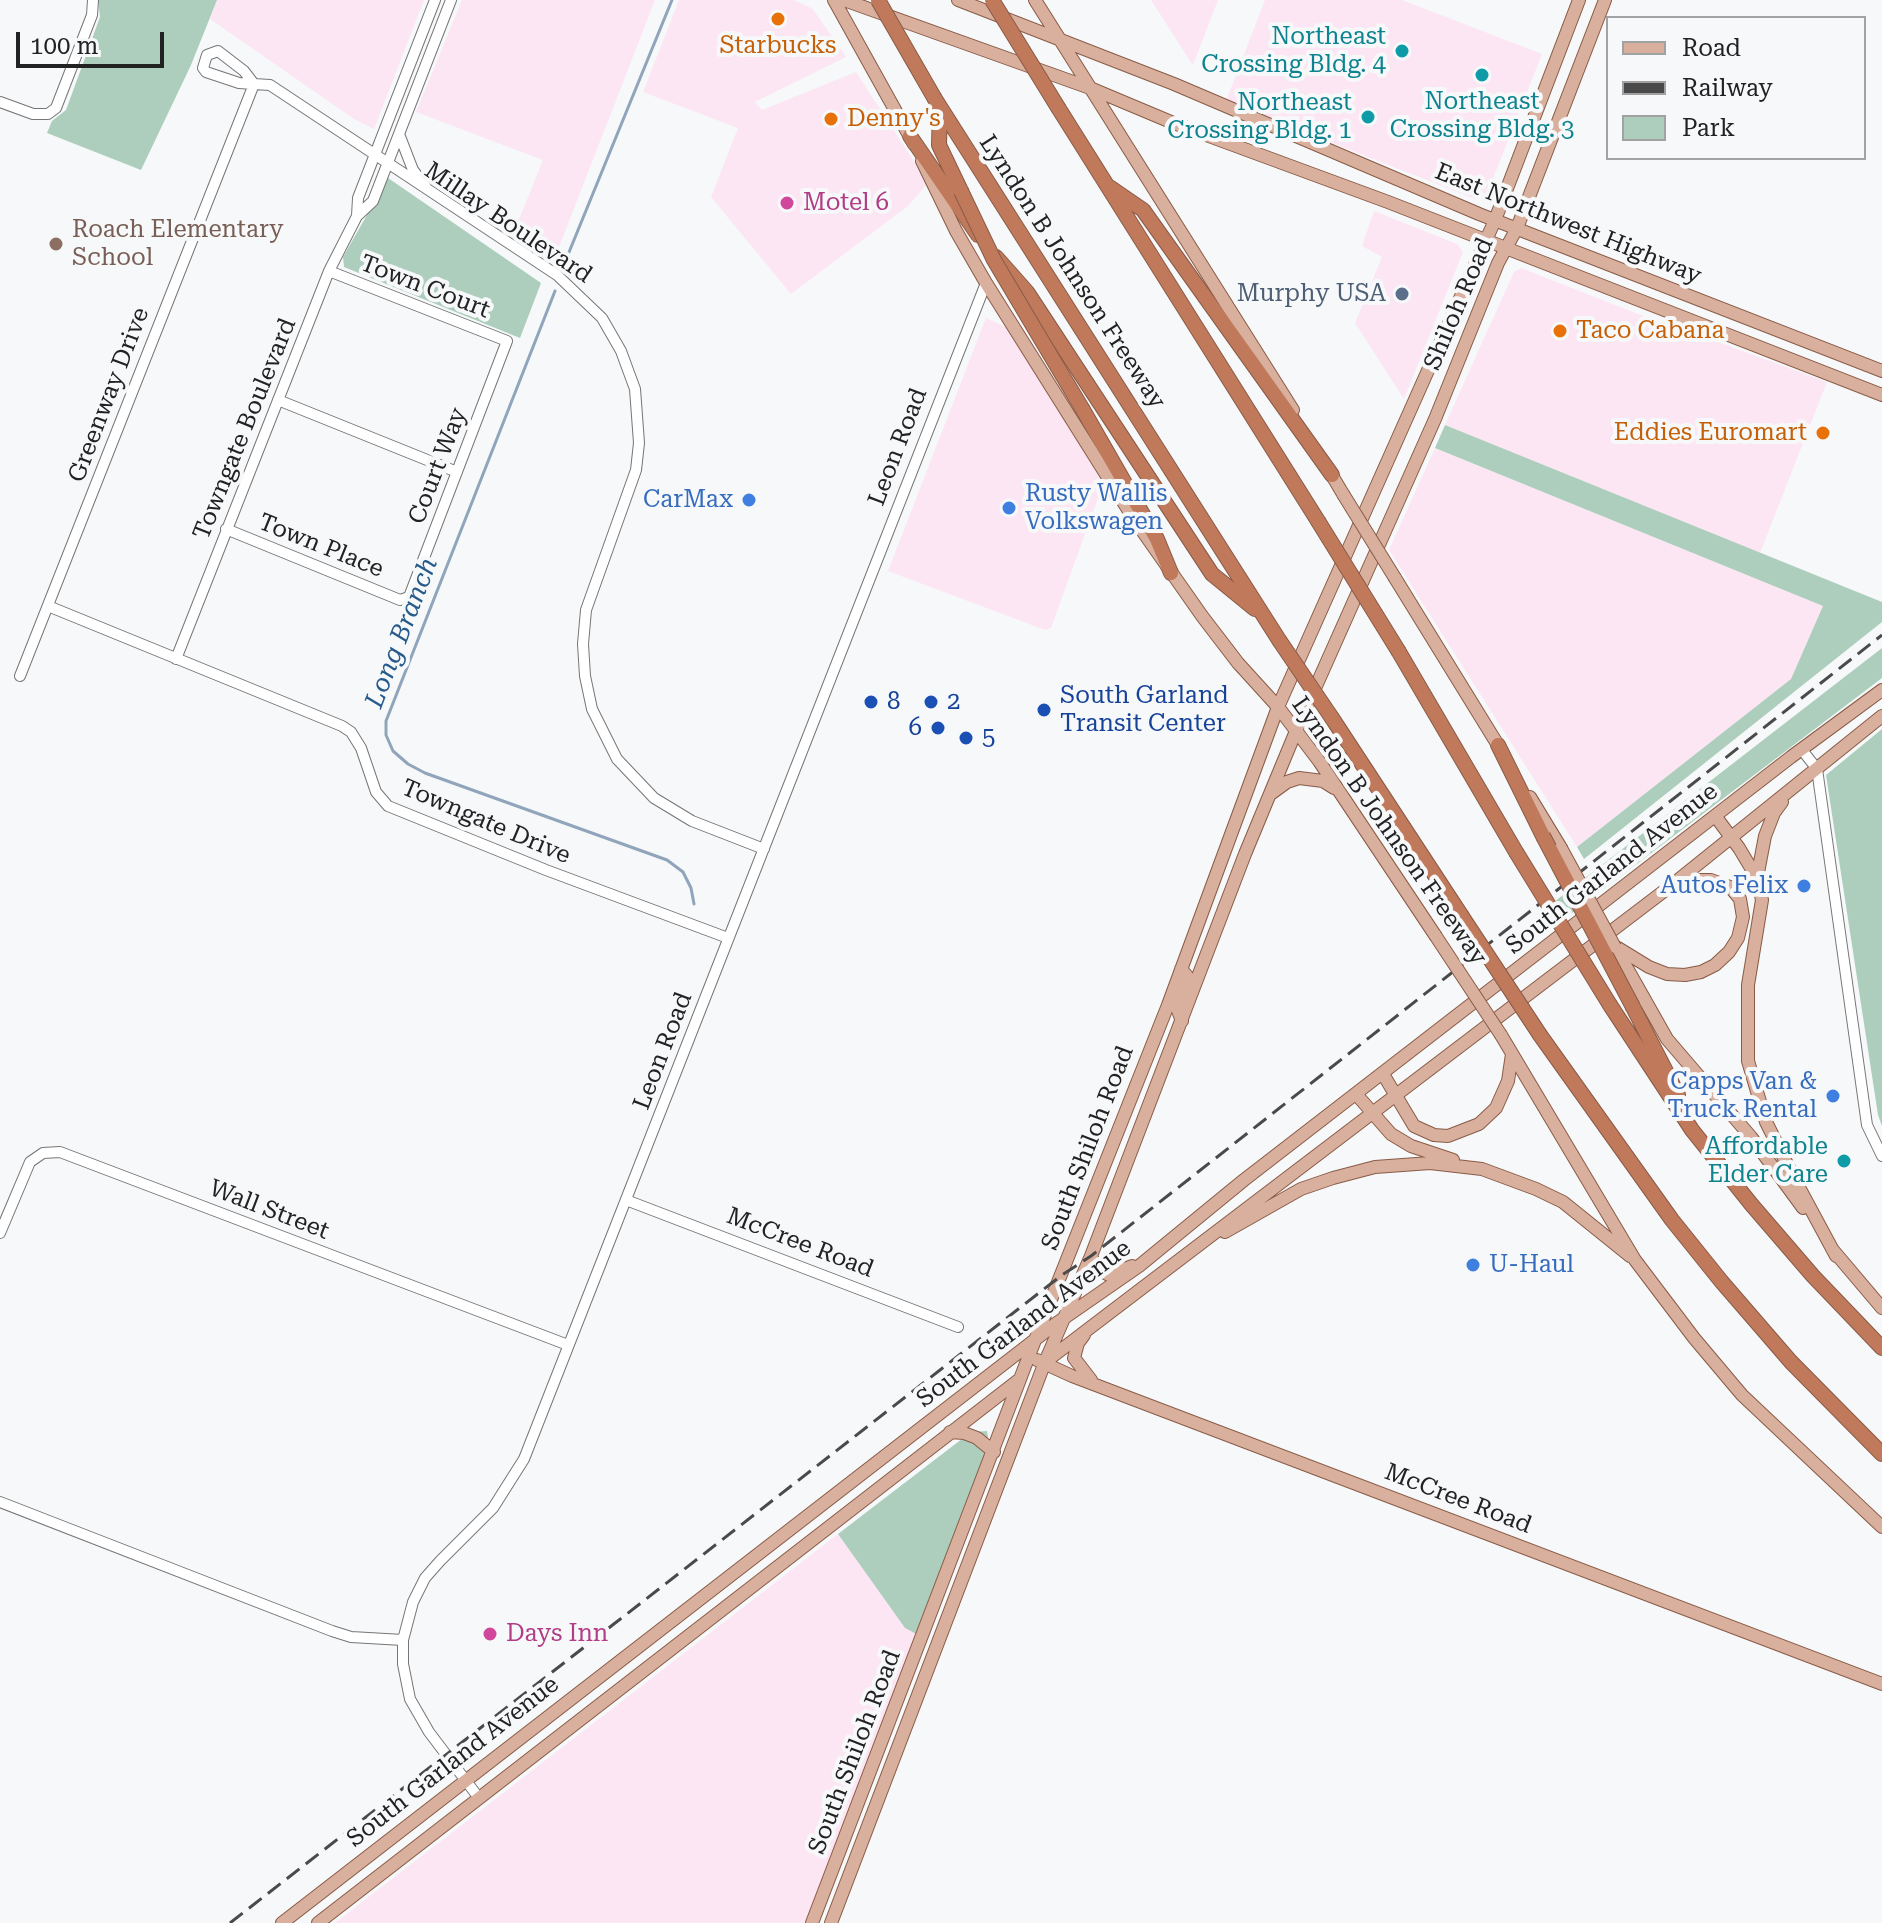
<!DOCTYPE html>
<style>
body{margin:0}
#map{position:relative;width:1882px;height:1923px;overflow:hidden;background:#f6f8f9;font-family:"Roboto Serif",serif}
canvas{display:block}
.legend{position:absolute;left:1606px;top:16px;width:260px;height:144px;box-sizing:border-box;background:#f6f8f9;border:2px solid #a1a2a3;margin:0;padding:10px 14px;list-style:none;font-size:24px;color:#222223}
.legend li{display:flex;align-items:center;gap:16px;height:40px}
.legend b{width:40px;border:2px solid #a1a2a3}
.scale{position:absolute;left:16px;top:32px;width:148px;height:36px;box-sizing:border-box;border:4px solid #222223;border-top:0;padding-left:10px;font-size:24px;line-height:28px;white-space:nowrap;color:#222223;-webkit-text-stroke:6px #f6f8f9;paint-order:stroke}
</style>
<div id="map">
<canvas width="1882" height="1923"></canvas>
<ul class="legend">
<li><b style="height:10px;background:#d9af9d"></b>Road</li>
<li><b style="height:10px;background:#4a4a4b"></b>Railway</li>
<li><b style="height:22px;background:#adcebc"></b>Park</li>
</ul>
<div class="scale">100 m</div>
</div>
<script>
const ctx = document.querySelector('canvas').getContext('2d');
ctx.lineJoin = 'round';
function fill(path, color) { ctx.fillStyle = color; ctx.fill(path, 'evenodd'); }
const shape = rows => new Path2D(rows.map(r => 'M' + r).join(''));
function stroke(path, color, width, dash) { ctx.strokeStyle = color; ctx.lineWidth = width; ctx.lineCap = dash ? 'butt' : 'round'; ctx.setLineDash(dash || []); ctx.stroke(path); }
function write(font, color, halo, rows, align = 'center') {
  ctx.font = font + ' "Roboto Serif",serif'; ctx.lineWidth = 8; ctx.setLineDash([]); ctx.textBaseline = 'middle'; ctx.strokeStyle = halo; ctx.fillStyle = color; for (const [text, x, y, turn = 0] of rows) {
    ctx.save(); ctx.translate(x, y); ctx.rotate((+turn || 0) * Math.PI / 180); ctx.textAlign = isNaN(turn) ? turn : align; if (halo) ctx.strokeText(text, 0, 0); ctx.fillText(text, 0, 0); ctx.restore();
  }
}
const commercial = shape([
 [217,0,424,0,374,129,354,119,210,19],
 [462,0,655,0,554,260,513,234,543,160,416,112],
 [679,0,794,0,813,9,846,57,755,102,762,110,856,72,928,183,908,206,791,294,711,197,738,128,643,92],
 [1151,0,1218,0,1193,65,1190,61],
 [1265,0,1402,0,1542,54,1487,194,1475,199,1226,101],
 [1374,211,1457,244,1463,252,1404,399,1355,323,1382,257,1362,246],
 [1521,268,1676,329,1677,327,1827,382,1760,553,1445,425,1514,272],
 [986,318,1012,330,1103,484,1051,628,1045,630,888,571],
 [1435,448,1823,606,1791,679,1577,847,1389,550],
 [838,1534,905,1628,918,1635,807,1923,335,1923]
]);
const green = shape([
 [98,0,217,0,191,65,141,170,47,133,52,121,66,110,100,17],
 [388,178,541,283,520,338,344,267,343,257],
 [1445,425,1882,602,1882,622,1584,859,1577,847,1791,679,1823,606,1435,448],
 [1882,648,1882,678,1555,926,1545,909],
 [1882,729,1882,1126,1878,1115,1826,775],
 [987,1431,990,1450,918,1635,905,1628,838,1534,971,1432]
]);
const stream = shape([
 [565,262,672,0],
 [555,291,386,721,386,735,393,751,408,764,425,773,667,860,683,872,691,888,694,904]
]);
const minor = shape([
 [0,102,33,114,48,114,56,108,92,15,93,0],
 [399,134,413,170,426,187],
 [357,216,358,198,435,0],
 [278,400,457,472],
 [226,529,400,600,409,597,507,341,329,271],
 [48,606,342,726,351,732,361,748,376,792,388,806,546,870,728,938],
 [176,659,329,271,357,216,373,201,451,0],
 [20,676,254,84,239,83,206,72,203,68,207,55,218,51,244,71,254,84,270,85,557,275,602,318,621,351,635,389,639,443,636,470,586,610,583,644,585,676,592,709,617,759,654,798,692,821,764,849],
 [1802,750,1817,769,1867,1125,1882,1156],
 [626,1200,958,1327],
 [0,1233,30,1162,43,1153,60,1152,568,1345],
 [0,1502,332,1631,351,1637,403,1640],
 [479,1798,429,1732,410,1699,403,1664,403,1640,413,1602,425,1578,440,1561,493,1508,524,1459,986,283]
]);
const major = shape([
 [834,0,914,144],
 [844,0,1090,88,1171,122,1388,202,1882,395],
 [958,0,1174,84,1479,214,1882,371],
 [1035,0,1293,410],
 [922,161,956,231,986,283,1134,519,1202,616,1238,663,1278,707,1319,761,1435,935],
 [1327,467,1343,494],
 [1395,578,1501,750],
 [1272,793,1287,782,1299,778,1323,781,1334,788],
 [1530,797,1561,848],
 [1716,817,1739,848,1757,878,1762,900,1748,985,1748,1061,1766,1122,1794,1178,1836,1256],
 [1757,878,1765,836,1774,813,1782,802],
 [1615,947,1667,1039,1751,1137,1803,1208],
 [1618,948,1649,967,1667,974,1685,975,1701,972,1715,965,1729,952,1738,938,1743,917,1740,899,1730,887,1711,880,1690,880,1679,883],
 [1181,969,1187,976,1177,1008,1182,1021],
 [1501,1035,1635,1260,1694,1338,1742,1395,1882,1527],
 [1383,1074,1414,1126,1434,1135,1448,1136,1479,1124,1496,1108,1508,1081,1512,1054],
 [1356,1094,1391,1134,1411,1146,1453,1160],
 [1225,1232,1301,1189,1333,1178,1375,1167,1430,1163,1482,1169,1536,1189,1563,1202,1630,1256],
 [1832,1249,1882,1308],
 [1091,1256,1096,1268,1109,1275,1132,1266],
 [1084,1335,1078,1343,1074,1358,1091,1380],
 [1049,1359,1672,885,1882,716],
 [1037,1360,1072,1376,1882,1684],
 [950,1432,964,1433,977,1438,994,1452],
 [282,1923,1054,1325,1139,1266,1244,1180,1791,757,1882,690],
 [318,1923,1020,1379],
 [812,1923,1035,1340,1168,1005,1278,707,1495,220,1579,0],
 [831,1923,1045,1362,1091,1256,1245,854,1296,731,1435,419,1498,263,1517,228,1605,0]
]);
const highway = shape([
 [935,99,1279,640],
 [940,107,939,145,961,191],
 [1059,109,1318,521],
 [910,136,978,235],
 [1111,188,1143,210,1332,475],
 [996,257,1027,292,1212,574,1255,609],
 [1083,410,1157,539,1171,573],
 [1399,652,1516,852],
 [1332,718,1461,915],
 [1498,745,1543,836],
 [1610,1005,1692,1130,1751,1204,1813,1276,1882,1348],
 [1633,1007,1678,1095],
 [1540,1035,1672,1220,1721,1281,1791,1362,1882,1454]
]);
const rail = shape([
 [230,1923,1062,1275,1091,1256,1882,635]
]);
const majorBridge = shape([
 [1343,494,1395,578],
 [1561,848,1615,947],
 [1435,935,1501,1035]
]);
const highwayBridge = shape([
 [878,0,935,99],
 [992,0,1059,109],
 [961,191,994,260,1083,410],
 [1318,521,1399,652],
 [1279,640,1332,718],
 [1543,836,1633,1007],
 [1516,852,1610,1005],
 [1461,915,1540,1035]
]);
const markers = [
 [778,19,8,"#e8710a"],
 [1402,51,8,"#0f9aa8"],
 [1482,75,8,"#0f9aa8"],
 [1368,117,8,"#0f9aa8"],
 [831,119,8,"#e8710a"],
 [787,203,8,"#d1479c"],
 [56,244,8,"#8d6e63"],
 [1402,294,8,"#5c6f8a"],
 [1560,331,8,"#e8710a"],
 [1823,433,8,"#e8710a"],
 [749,500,8,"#3f7fe0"],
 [1009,508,8,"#3f7fe0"],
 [871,702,8,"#1a4fb4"],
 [931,702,8,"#1a4fb4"],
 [1044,710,8,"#1a4fb4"],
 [938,728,8,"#1a4fb4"],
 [966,738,8,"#1a4fb4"],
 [1804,886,8,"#3f7fe0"],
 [1833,1096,8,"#3f7fe0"],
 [1844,1161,8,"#0f9aa8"],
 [1473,1265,8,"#3f7fe0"],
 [490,1634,8,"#d1479c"]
];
const cultureNames = [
 ["Northeast",1386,37],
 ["Crossing Bldg. 4",1386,65],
 ["Northeast",1482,102,"center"],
 ["Crossing Bldg. 3",1482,130,"center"],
 ["Northeast",1352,103],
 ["Crossing Bldg. 1",1352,131],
 ["Affordable",1828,1147],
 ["Elder Care",1828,1175]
];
const foodNames = [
 ["Starbucks",778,46,"center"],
 ["Denny's",847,119],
 ["Taco Cabana",1576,331],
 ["Eddies Euromart",1807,433,"right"]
];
const hotelNames = [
 ["Motel 6",803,203],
 ["Days Inn",506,1634]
];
const streetNames = [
 ["Millay Boulevard",508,223,34],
 ["East Northwest Highway",1568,224,22],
 ["Lyndon B Johnson Freeway",1072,272,57],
 ["Town Court",425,287,21],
 ["Shiloh Road",1459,304,-67],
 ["Greenway Drive",109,395,-69],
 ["Towngate Boulevard",245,429,-68],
 ["Leon Road",898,447,-69],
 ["Court Way",438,466,-69],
 ["Town Place",321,546,22],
 ["Towngate Drive",486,822,23],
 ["Lyndon B Johnson Freeway",1389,831,55],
 ["South Garland Avenue",1612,869,-38],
 ["Leon Road",663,1051,-69],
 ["South Shiloh Road",1088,1148,-69],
 ["Wall Street",269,1210,21],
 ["McCree Road",800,1243,21],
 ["South Garland Avenue",1024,1324,-37],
 ["McCree Road",1458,1499,21],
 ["South Shiloh Road",855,1752,-69],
 ["South Garland Avenue",453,1762,-38]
];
const educationNames = [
 ["Roach Elementary",72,230],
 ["School",72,258]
];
const serviceNames = [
 ["Murphy USA",1386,294]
];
const shopNames = [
 ["Rusty Wallis",1025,494,"left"],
 ["Volkswagen",1025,522,"left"],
 ["CarMax",733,500],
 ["Autos Felix",1788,886],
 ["Capps Van &",1817,1082],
 ["Truck Rental",1817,1110],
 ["U-Haul",1489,1265,"left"]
];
const transitNames = [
 ["South Garland",1060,696],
 ["Transit Center",1060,724],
 ["8",887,702],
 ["2",947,702],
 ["6",922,728,"right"],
 ["5",982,738]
];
const waterNames = [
 ["Long Branch",402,633,-69]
];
fill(commercial, '#fde6f3');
fill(green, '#adcebc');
stroke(stream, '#90a5bb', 3);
stroke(minor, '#757678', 12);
stroke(major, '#895b47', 14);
stroke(highway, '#895b47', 16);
stroke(minor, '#fff', 10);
stroke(major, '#d9af9d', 12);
stroke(highway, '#c0795b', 14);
stroke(rail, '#4a4a4b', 3, [16, 8]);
stroke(majorBridge, '#895b47', 14, []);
stroke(highwayBridge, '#895b47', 16, []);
stroke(majorBridge, '#d9af9d', 12);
stroke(highwayBridge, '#c0795b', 14);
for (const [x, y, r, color] of markers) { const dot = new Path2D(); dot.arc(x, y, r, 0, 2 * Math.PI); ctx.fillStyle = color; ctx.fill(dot); stroke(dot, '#f6f8f9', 3); }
write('24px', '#0d838f', '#f6f8f9', cultureNames, 'right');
write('24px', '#c56008', '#f6f8f9', foodNames, 'left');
write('24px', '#b23c85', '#f6f8f9', hotelNames, 'left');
write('24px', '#222223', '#f6f8f9', streetNames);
write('24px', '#785e54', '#f6f8f9', educationNames, 'left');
write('24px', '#4e5e75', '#f6f8f9', serviceNames, 'right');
write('24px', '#366cbe', '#f6f8f9', shopNames, 'right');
write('24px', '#164399', '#f6f8f9', transitNames, 'left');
write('italic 26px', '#265b8b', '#f6f8f9', waterNames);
</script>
